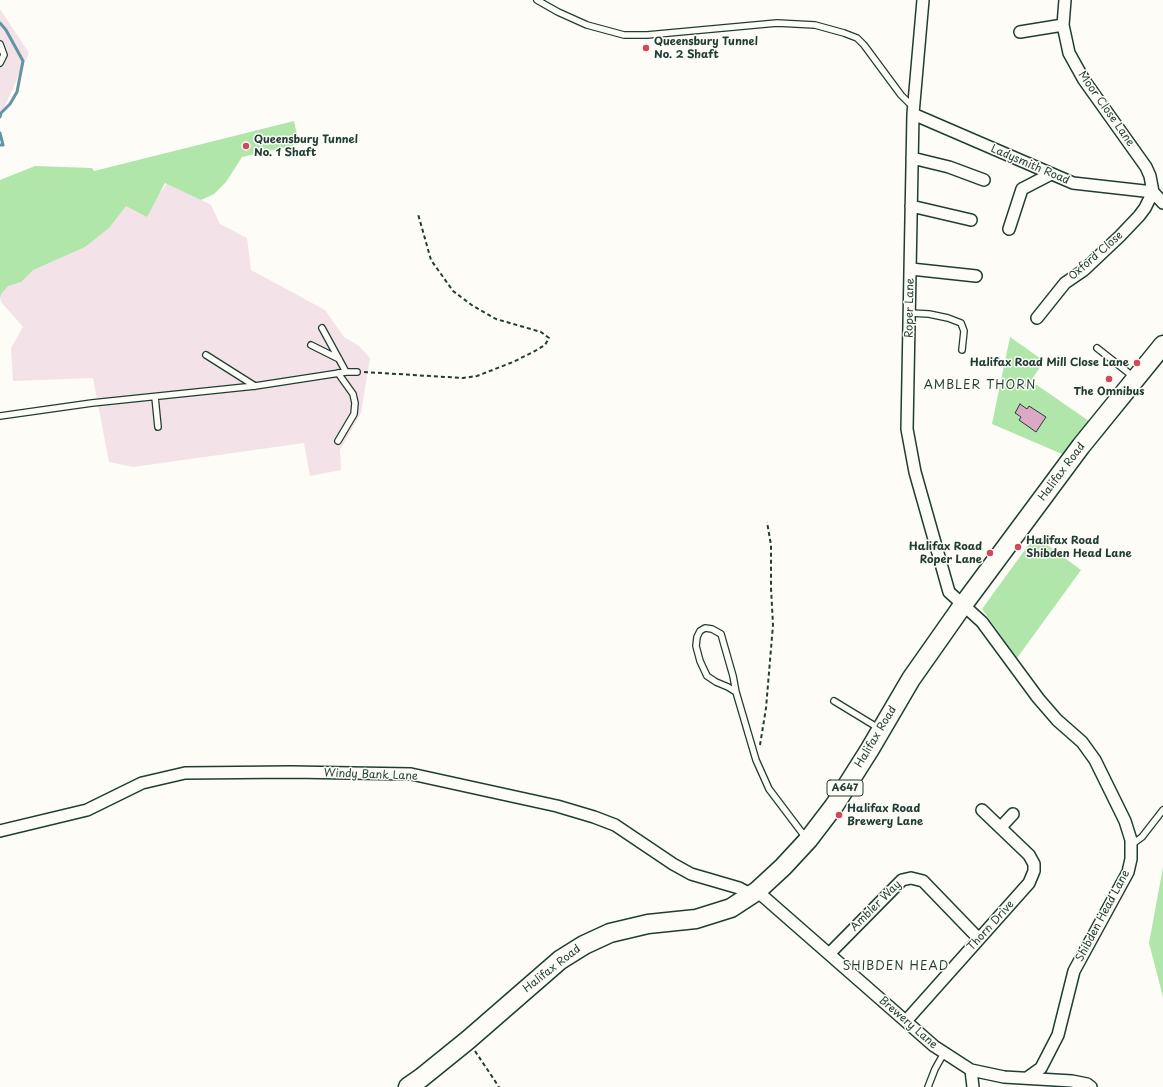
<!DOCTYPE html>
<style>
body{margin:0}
canvas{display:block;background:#fdfcf7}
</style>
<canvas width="1163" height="1087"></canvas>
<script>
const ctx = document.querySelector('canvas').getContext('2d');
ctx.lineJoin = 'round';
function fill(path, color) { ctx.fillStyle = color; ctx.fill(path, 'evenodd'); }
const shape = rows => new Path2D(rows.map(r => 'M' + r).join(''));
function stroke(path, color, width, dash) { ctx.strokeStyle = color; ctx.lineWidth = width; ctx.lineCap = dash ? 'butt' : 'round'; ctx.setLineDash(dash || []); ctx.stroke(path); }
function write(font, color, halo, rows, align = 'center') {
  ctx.font = font + ' "Playpen Sans",sans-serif'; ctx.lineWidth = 3; ctx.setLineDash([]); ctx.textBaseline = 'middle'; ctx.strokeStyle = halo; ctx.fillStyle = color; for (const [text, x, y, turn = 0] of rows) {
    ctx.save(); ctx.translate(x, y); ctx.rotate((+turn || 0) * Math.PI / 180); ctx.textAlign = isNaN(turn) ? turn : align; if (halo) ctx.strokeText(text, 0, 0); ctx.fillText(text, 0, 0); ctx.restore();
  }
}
const built = shape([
 [0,9,29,53,0,117],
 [168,182,211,205,220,224,247,238,251,270,325,310,344,337,359,346,370,358,361,413,340,450,341,470,310,476,304,443,133,467,109,462,93,378,13,381,11,348,23,327,1,302,1,285,127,200,147,211]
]);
const green = shape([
 [294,121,299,144,242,157,226,182,214,194,201,200,165,183,147,217,126,206,109,228,85,247,33,270,21,282,8,286,1,294,0,301,0,180,35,166,92,168,94,171],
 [1010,337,1044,361,1031,381,1089,421,1062,454,992,424],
 [1021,404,1027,409,1029,406,1046,417,1036,432,1015,413],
 [1035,536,1081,570,1017,658,982,609],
 [1163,867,1163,997,1149,943]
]);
const stream = shape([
 [0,23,6,30,23,61,17,92,10,104,1,113,0,117],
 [0,133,3,145,0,145]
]);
const building = shape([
 [1020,404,1027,409,1029,406,1046,417,1036,432,1019,420,1021,417,1015,413,1020,404]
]);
const path = shape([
 [364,372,463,378,477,376,513,362,535,351,545,345,549,338,541,332,496,319,473,306,453,291,431,260,418,214],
 [760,745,766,708,773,625,771,588,771,545,767,522],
 [475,1051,499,1087]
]);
const service = shape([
 [537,0,558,12,587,25,624,35,647,35,777,23,815,25,844,33,857,38,864,45,901,95,914,108],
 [0,44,4,55,0,63],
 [910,313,929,314,948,318,961,323,964,331,962,350],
 [322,328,346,372],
 [311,345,339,359],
 [1097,348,1135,378],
 [206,355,255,386],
 [338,373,353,394,355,403,354,414,338,441],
 [155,397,158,427],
 [0,416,92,403,255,386,346,372,357,372],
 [736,692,733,676,721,634,712,629,705,628,700,631,697,637,696,646,700,661,707,676,716,682,728,687,736,692,756,760,769,789,806,838],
 [834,701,880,729],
 [1131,845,1142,837,1163,810],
 [928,1087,935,1069,944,1053]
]);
const minor = shape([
 [923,0,913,114,907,429,915,472,949,592,982,622,1038,698,1057,720,1082,742,1095,760,1125,821,1131,840,1131,859,1128,872,1074,971,1058,1035,1041,1068,1027,1078],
 [1065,0,1063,25,1069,53,1084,80,1146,167,1150,176,1153,192],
 [1020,32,1063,25],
 [913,114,1073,183,1153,192],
 [912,158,949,167,984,180],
 [1153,192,1163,203],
 [911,206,971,220],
 [1009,229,1022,189,1051,174],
 [911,269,976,276],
 [1037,318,1065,283,1084,270,1120,236,1139,216,1145,208,1153,192],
 [1001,827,1013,814],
 [0,831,87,810,142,783,185,773,291,772,411,774,557,806,594,817,615,825,673,864,691,874,739,888,752,895],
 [757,891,934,1046,971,1070,1004,1077,1072,1081,1087,1084,1091,1087],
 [829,954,902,880,911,878,923,881,979,939],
 [906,1021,1029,883,1034,871,1034,864,1029,855,982,810],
 [971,1070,973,1087]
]);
const primary = shape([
 [408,1087,421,1078,468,1040,560,960,584,945,610,933,648,924,696,919,731,908,757,891,783,867,808,840,834,806,870,749,911,679,963,605,1081,446,1163,345]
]);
const markers = [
 [646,48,4,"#d1495b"],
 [246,146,4,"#d1495b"],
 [1137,363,4,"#d1495b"],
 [1109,379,4,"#d1495b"],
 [1018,547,4,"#d1495b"],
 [990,553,4,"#d1495b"],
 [839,815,4,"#d1495b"]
];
const shields = [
 [845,788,36]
];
const shieldNames = [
 ["A647",845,788]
];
const poiNames = [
 ["Queensbury Tunnel",654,42],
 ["No. 2 Shaft",654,55],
 ["Queensbury Tunnel",254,140],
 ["No. 1 Shaft",254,153],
 ["Halifax Road Mill Close Lane",1129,363,"right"],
 ["The Omnibus",1109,392,"center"],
 ["Halifax Road",1026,541],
 ["Shibden Head Lane",1026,554],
 ["Halifax Road",982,547,"right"],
 ["Roper Lane",982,560,"right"],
 ["Halifax Road",847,809],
 ["Brewery Lane",847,822]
];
const streetNames = [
 ["Moor Close Lane",1106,109,55],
 ["Ladysmith Road",1030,165,23],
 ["Oxford Close",1096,256,-41],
 ["Roper Lane",910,308,-89],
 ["Halifax Road",1062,472,-53],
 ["Halifax Road",876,737,-59],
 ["Windy Bank Lane",371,775,2],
 ["Ambler Way",876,906,-45],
 ["Shibden Head Lane",1103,916,-62],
 ["Thorn Drive",991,926,-48],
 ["Halifax Road",552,969,-38],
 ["Brewery Lane",908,1023,41]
];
const neighbourhoodNames = [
 ["AMBLER THORN",980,386],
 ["SHIBDEN HEAD",896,967]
];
fill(built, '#f3e3e8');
fill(green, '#b0e6a9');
stroke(stream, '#6096a3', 3);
fill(building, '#dba8c5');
stroke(building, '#1f3d34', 1);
stroke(service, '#1f3d34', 8);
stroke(minor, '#1f3d34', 14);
stroke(primary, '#1f3d34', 21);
stroke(path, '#1f3d34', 2, [4, 3]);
stroke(service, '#fdfcf7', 5.5);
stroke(minor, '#fdfcf7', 11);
stroke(primary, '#fdfcf7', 18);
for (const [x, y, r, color] of markers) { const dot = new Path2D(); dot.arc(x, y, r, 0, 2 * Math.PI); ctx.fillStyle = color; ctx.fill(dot); stroke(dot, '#fdfcf7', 1.5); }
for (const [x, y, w] of shields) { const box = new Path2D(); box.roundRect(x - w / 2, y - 8, w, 16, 3); ctx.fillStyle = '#fdfcf7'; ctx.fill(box); stroke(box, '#1f3d34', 1); }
write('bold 10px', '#1f3d34', null, shieldNames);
write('bold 11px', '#1f3d34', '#fdfcf7', poiNames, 'left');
write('11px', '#1f3d34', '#fdfcf7', streetNames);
ctx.letterSpacing = '1px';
write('12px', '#1f3d34', '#fdfcf7', neighbourhoodNames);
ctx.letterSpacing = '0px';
</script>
